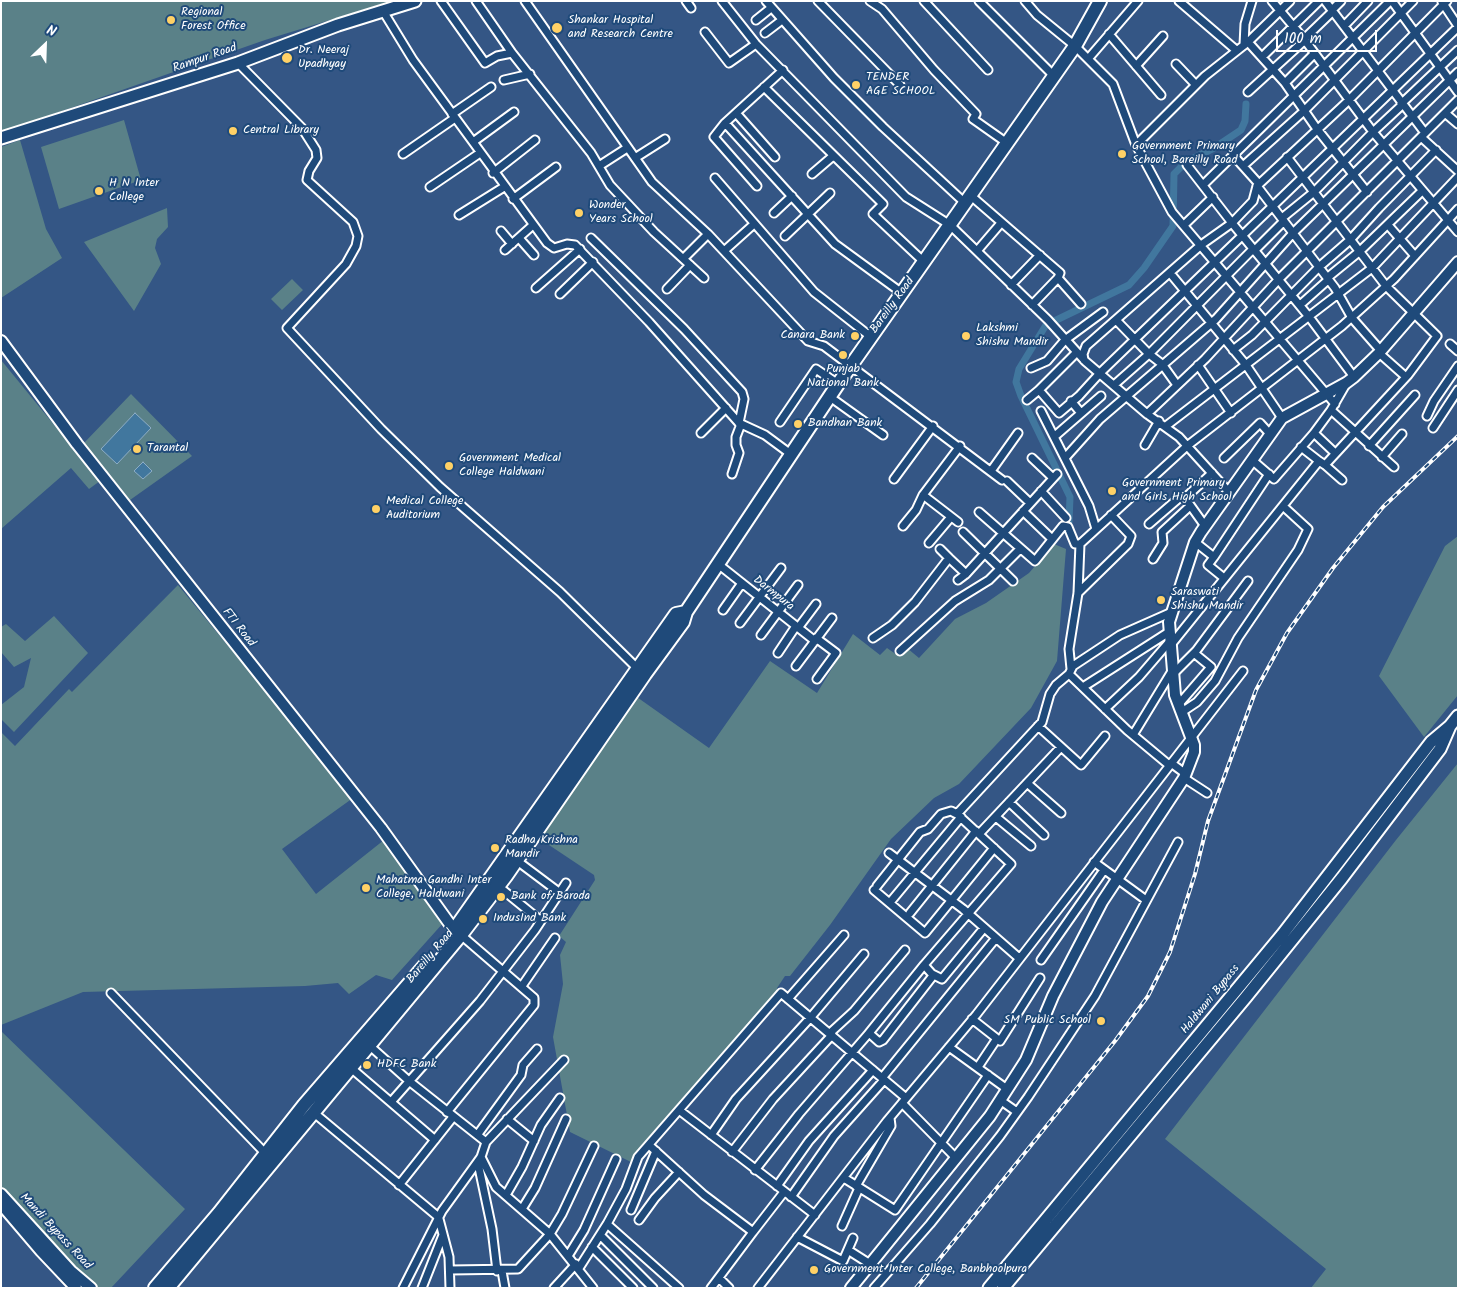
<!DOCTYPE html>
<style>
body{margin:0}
#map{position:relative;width:1459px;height:1289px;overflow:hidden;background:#345685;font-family:Kalam,sans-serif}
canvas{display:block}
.frame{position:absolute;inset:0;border:2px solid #fff;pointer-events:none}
.north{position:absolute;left:20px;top:20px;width:50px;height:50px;-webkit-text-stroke:4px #1f4a7a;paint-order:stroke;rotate:24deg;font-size:14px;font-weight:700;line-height:20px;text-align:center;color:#fff}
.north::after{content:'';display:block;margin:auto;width:18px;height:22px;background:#fff;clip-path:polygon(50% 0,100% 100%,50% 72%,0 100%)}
.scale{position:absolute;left:1276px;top:30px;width:101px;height:22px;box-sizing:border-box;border:2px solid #fff;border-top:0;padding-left:6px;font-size:15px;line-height:18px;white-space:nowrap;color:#fff;-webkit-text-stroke:4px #1f4a7a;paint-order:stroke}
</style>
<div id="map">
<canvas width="1459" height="1289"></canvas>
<div class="frame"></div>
<div class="north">N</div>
<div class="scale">100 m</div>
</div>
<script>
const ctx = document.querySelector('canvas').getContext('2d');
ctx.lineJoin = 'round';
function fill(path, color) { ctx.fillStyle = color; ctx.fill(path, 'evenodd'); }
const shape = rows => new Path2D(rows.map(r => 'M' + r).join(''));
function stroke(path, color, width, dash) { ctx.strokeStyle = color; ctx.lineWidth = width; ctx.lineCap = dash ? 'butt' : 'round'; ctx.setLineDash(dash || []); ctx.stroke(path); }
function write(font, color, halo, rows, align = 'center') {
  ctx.font = font + ' Kalam,sans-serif'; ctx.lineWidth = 4; ctx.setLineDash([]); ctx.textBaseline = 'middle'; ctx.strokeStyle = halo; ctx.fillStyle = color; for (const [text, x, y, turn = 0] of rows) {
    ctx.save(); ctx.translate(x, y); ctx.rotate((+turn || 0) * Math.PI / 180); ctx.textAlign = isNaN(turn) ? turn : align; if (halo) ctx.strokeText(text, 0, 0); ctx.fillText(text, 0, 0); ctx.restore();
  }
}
const green = shape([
 [1,1,392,1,265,40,2,132],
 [124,120,141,180,59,209,41,147],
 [20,140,46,229,62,258,1,298,1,147],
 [167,208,168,227,157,239,155,248,161,264,134,311,84,242],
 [292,279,303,290,282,310,271,299],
 [1,360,100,481,89,489,71,468,1,529],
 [131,394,192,456,130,500,84,443],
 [1458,536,1458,695,1424,737,1379,676,1445,546],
 [1054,544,1066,549,1057,661,1031,708,959,784,934,798,891,839,830,925,790,976,785,976,777,988,778,990,656,1131,633,1163,570,1132,553,1037,563,984,560,955,566,942,559,936,595,880,594,875,537,837,634,695,709,748,770,661,817,693,853,634,880,655,887,648,897,655,907,648,919,658,955,619,986,603,1029,573],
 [178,585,353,798,282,849,316,894,384,840,444,922,392,980,376,975,349,994,338,983,305,986,83,992,1,1025,1,732,15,746,69,689,72,692],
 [54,616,88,653,14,732,1,719,1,705,24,687,31,658,14,667,1,652,1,627,6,624,25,641],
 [1458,763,1458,1288,1311,1288,1326,1269,1165,1139,1396,840],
 [1,1031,185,1209,111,1288,91,1288,1,1187]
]);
const water = shape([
 [135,413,151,428,117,464,101,449,135,413],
 [143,462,152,471,143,479,134,471,143,462]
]);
const canal = shape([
 [1069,522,1070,497,1021,396,1016,382,1019,369,1046,325,1129,285,1144,268,1173,226,1174,174,1186,162,1214,148,1241,130,1245,121,1246,104]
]);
const street = shape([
 [441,1,485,63,497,56,512,53],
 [476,1,512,53,591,153,610,185,654,232,704,278],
 [525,1,652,182,708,234,808,341,824,346,1002,480],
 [686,1,691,8],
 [722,1,756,44,906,197,950,225,1048,320,1085,361,1147,414,1179,437,1229,492],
 [766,1,834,78,883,127,965,203],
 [818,1,900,85],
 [870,1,882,9,934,70,976,114,973,119,1007,143],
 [924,1,988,70],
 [979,1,1053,75],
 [1025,1,1037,15,1075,46,1113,84,1136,145,1172,212,1335,404],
 [1179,1,1236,50],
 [1272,1,1304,39,1373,132,1458,232],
 [1325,1,1425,133],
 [1392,1,1458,92],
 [1442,2,1458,26],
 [1332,10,1341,1],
 [383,11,413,60,547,243,554,248,567,244,575,245,649,322,739,423,765,435,792,455],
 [756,20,771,8],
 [1344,26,1368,1],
 [705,32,729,63,756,44],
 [765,33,782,20],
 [1109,34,1161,95],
 [1304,39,1333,11],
 [1248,42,1285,83,1317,129,1367,192],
 [1244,45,1245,24,1252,1],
 [1262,57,1319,1],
 [1088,59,1138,1],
 [238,63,302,128,316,150,317,158,309,171,307,180,353,222,358,236,356,246,346,264,287,328,381,429,440,487,560,592,637,668],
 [1176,64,1196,85],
 [1136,66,1163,36],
 [783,70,725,123,835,244,902,293],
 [504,80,530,74],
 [1285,83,1314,54],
 [764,87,883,204,873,214,924,262],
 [1248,92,1305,40],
 [1401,104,1458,50],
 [736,113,775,157],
 [1445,113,1458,124],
 [452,114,491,87],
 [725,123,714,137,757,186],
 [1421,137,1458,171],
 [473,142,514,112],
 [1136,145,1205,76,1248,42,1290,1],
 [403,154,455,118],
 [1233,155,1259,184],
 [635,158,665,139],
 [1187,165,1232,223,1310,318,1354,377],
 [599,166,627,148],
 [1243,166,1304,111,1413,1],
 [493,173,535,140],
 [812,174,833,156],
 [715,178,814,292,871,337],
 [1203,185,1390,1],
 [1257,186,1335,288,1352,318,1381,351],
 [430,187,480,153],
 [970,195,1060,273,1058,278,1081,304],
 [513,199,556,167],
 [774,213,792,196],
 [459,215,504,187],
 [1282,218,1314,192,1373,132,1402,105],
 [1184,225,1213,197],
 [1388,225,1415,256],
 [501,231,512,244],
 [785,236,830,193],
 [519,238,534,255],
 [591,238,684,329,742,392,744,399,739,423],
 [505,250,533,225],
 [724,251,754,224],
 [977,251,1001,223],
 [1254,251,1284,221],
 [684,258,708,234],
 [1170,273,1246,365,1282,418],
 [1327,278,1360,251,1422,191],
 [1011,285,1040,255],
 [536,288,580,249],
 [667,289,690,265],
 [560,294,593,262],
 [1032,305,1058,278],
 [1300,305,1328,280],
 [1116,320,1149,354,1162,364,1177,385],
 [1450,344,1458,351],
 [1233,350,1252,335,1319,267,1350,240,1379,208,1436,150],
 [1076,353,1039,390,1059,413,1079,396,1100,373,1458,27],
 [1379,353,1406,377],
 [1084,360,1083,354,1086,346,1201,245,1232,223,1253,201,1257,186,1348,101,1447,1],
 [1198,365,1231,413],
 [1031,368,1047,361,1065,340,1103,312],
 [1346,384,1331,410,1394,467],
 [1114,385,1149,354,1253,249],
 [830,397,883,435],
 [1027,400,1039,390],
 [1071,401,1081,413],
 [1331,410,1314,433,1335,453],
 [1041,411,1089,506,1096,529],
 [1147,414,1205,359,1279,279,1458,100],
 [1427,416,1434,401,1458,366],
 [780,422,816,369,838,384],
 [1166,426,1372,268,1458,177],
 [1433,428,1458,390],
 [701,433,726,408],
 [1055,436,1101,396],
 [1145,445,1159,421],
 [1369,446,1415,395],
 [1301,447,1319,461],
 [1382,457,1402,434],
 [1032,458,1053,478],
 [1065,458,1100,419,1216,319,1293,233,1458,72],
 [1224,458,1260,423,1270,434],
 [1252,460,1274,479,1314,433],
 [1325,465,1342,480],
 [991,471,1018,433],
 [732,474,739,453,736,445,736,437,741,424],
 [894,479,933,426],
 [1007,481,1030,503],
 [1041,491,1066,518],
 [923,495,958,522],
 [1185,498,1205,526],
 [1023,511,1052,539],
 [979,512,1035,561,1063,526,1068,527,1075,544,1080,544],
 [1149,524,1179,498,1185,498,1212,473],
 [903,526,916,510,923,495,960,446],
 [963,532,1013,581],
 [1195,542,1214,557,1208,565,1224,578],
 [929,543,951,517],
 [940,549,949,558],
 [1214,557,1269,474],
 [1153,559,1163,543,1162,532,1190,506],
 [718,564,815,641],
 [958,580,966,574],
 [1078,593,1128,544,1131,536,1111,515],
 [723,610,742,583],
 [740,623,781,568],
 [798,628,816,604],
 [761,635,798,585],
 [816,638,836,653,817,679],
 [873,638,892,625,915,602,949,558,966,574,1057,474],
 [1170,646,1319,461,1325,465,1408,375,1437,336,1386,286,1287,157],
 [900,651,955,601,989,580,1020,549],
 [778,653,796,626],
 [796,666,832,618],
 [1071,669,1069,649,1078,593,1080,544,1187,446,1342,326,1394,279,1458,209],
 [1069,674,1127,730,1169,765],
 [1173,674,1196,651,1248,581],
 [1083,687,1169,632],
 [1179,704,1211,667,1194,653],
 [1105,709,1139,677,1170,641],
 [1182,712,1197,702,1215,681,1238,638,1298,550,1308,529,1284,507],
 [1038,726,1081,765,1105,736],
 [1133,735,1172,671],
 [1171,763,1186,774],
 [1184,778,1207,793],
 [1027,783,1061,813],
 [1009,802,1044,835],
 [996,817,1031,846],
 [979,834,1061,747],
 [889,853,963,909,1019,958],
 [516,860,560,893],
 [1094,862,1146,900],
 [498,886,541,921],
 [877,886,920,832,928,829,941,814,951,811,957,814,1042,722,1050,694,1056,685,1069,674,1073,666,1120,635,1172,612],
 [874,890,925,933,994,848],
 [892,900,961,817],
 [910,913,976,831],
 [1041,960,1104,870],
 [932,974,942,979,984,928],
 [522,986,555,938],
 [111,993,265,1153],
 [788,999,844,935],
 [972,1019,1000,1041,1040,978],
 [830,1033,854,1011,905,950],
 [869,1033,924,965],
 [370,1046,409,1081,486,1142,481,1157,442,1211,403,1288],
 [949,1047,1007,1089],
 [978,1067,996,1040],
 [351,1068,435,1140],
 [882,1078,996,938],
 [1000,1100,1017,1112],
 [391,1102,480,1001,535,930,566,883],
 [902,1103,956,1158],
 [679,1110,815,1215],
 [313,1112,436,1215,439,1219,449,1257,450,1288],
 [447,1112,534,1005,534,998,461,935],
 [507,1119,534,1141],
 [478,1134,521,1075,523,1065,537,1049],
 [711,1135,736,1099,811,1017,864,954],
 [486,1142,564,1060],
 [649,1145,704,1195,753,1232,784,1192],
 [732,1152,773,1099,832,1035],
 [481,1157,496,1187,550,1234,593,1288],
 [478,1163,492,1229,497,1271],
 [755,1170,799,1114,869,1033,879,1042,883,1040,932,977,932,974,924,965,1011,864,957,814],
 [844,1178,895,1210,988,1075],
 [399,1185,453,1117],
 [777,1186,809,1141,873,1070],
 [856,1186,891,1126,890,1118],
 [506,1195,522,1167,541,1125,560,1098],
 [791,1197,834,1136,884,1080],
 [522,1209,535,1188,566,1119],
 [631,1210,656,1151],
 [639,1220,655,1198,679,1172],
 [607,1224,679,1288],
 [842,1226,859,1188],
 [600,1235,653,1288],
 [797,1237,843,1261,853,1238],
 [592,1247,633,1288],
 [848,1250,870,1264],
 [568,1256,584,1230,616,1159],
 [579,1268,607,1224,626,1189,638,1157,781,993,906,1098],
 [450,1270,518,1269,550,1234,562,1214,594,1146],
 [502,1271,505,1288],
 [719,1278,729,1288],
 [422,1288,443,1235],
 [554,1288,576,1264],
 [711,1288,753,1232],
 [758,1288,887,1121,976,1015,1243,671],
 [874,1288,930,1224,1000,1136,1028,1097,1095,996,1178,842]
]);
const secondary = shape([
 [1,341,77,444,381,828,454,930],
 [1,1194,71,1271,91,1288],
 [1,1204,41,1251,76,1288],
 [851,1288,990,1116,1026,1060,1053,996,1102,902,1184,778,1194,752,1194,745,1175,695,1169,622,1195,542,1201,532,1282,418,1346,383,1354,377,1379,353,1458,262]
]);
const primary = shape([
 [1,138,238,63,338,25,415,1],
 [989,1288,1282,935,1431,742,1450,726,1458,716],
 [1003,1288,1246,997,1342,878,1440,749,1450,726]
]);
const highway = shape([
 [456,927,676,614,686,612],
 [155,1288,219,1213,304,1105,426,964],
 [168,1288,461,935,506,876,645,674,683,622,686,612,838,384,1075,46,1100,1]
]);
const rail = shape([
 [916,1288,1115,1041,1148,996,1170,952,1195,874,1208,821,1256,690,1287,633,1333,568,1383,507,1458,436]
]);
const markers = [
 [171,20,5,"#ffd166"],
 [557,28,6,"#ffd166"],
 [287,58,6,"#ffd166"],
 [856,85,5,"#ffd166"],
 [233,131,5,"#ffd166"],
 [1122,154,5,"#ffd166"],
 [99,191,5,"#ffd166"],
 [579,213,5,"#ffd166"],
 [855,336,5,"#ffd166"],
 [966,336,5,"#ffd166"],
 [843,355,5,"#ffd166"],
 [798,424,5,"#ffd166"],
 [137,449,5,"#ffd166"],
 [449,466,5,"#ffd166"],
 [1112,491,5,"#ffd166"],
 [376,509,5,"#ffd166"],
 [1161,600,5,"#ffd166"],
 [495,848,5,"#ffd166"],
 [366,888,5,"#ffd166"],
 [501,897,5,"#ffd166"],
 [483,919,5,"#ffd166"],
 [1101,1021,5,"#ffd166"],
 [367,1065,5,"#ffd166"],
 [814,1270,5,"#ffd166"]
];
const poiNames = [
 ["Regional",181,13],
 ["Forest Office",181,27],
 ["Shankar Hospital",568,21],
 ["and Research Centre",568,35],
 ["Dr. Neeraj",298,51],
 ["Upadhyay",298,65],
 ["TENDER",866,78],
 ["AGE SCHOOL",866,92],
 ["Central Library",243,131],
 ["Government Primary",1132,147],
 ["School, Bareilly Road",1132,161],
 ["H N Inter",109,184],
 ["College",109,198],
 ["Wonder",589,206],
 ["Years School",589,220],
 ["Lakshmi",976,329],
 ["Shishu Mandir",976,343],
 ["Canara Bank",845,336,"right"],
 ["Punjab",843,370,"center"],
 ["National Bank",843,384,"center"],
 ["Bandhan Bank",808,424],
 ["Tarantal",147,449],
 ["Government Medical",459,459],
 ["College Haldwani",459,473],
 ["Government Primary",1122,484],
 ["and Girls High School",1122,498],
 ["Medical College",386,502],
 ["Auditorium",386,516],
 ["Saraswati",1171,593],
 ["Shishu Mandir",1171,607],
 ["Radha Krishna",505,841],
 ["Mandir",505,855],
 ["Mahatma Gandhi Inter",376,881],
 ["College, Haldwani",376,895],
 ["Bank of Baroda",511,897],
 ["IndusInd Bank",493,919],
 ["SM Public School",1091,1021,"right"],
 ["HDFC Bank",377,1065],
 ["Government Inter College, Banbhoolpura",824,1270]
];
const streetNames = [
 ["Rampur Road",205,59,-19],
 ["Bareilly Road",893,306,-54],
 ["Darmpura",773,594,38],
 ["FTI Road",238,628,52],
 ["Bareilly Road",431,957,-50],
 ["Haldwani Bypass",1211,1000,-51],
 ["Mandi Bypass Road",55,1232,47]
];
fill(green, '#5a8188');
fill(water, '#41779e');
stroke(water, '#8dadc5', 1);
stroke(canal, '#41779e', 7);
stroke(street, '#fff', 11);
stroke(secondary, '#fff', 14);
stroke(primary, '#fff', 15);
stroke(highway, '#fff', 16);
stroke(street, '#1f4a7a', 7);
stroke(secondary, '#1f4a7a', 10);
stroke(primary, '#1f4a7a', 11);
stroke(highway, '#1f4a7a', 12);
stroke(rail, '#fff', 4);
stroke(rail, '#1f4a7a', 2, [5.5]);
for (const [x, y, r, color] of markers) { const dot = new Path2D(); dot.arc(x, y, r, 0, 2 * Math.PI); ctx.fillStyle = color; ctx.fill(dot); stroke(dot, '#1f4a7a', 2); }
write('12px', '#fff', '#1f4a7a', poiNames, 'left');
write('12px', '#fff', '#1f4a7a', streetNames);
</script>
